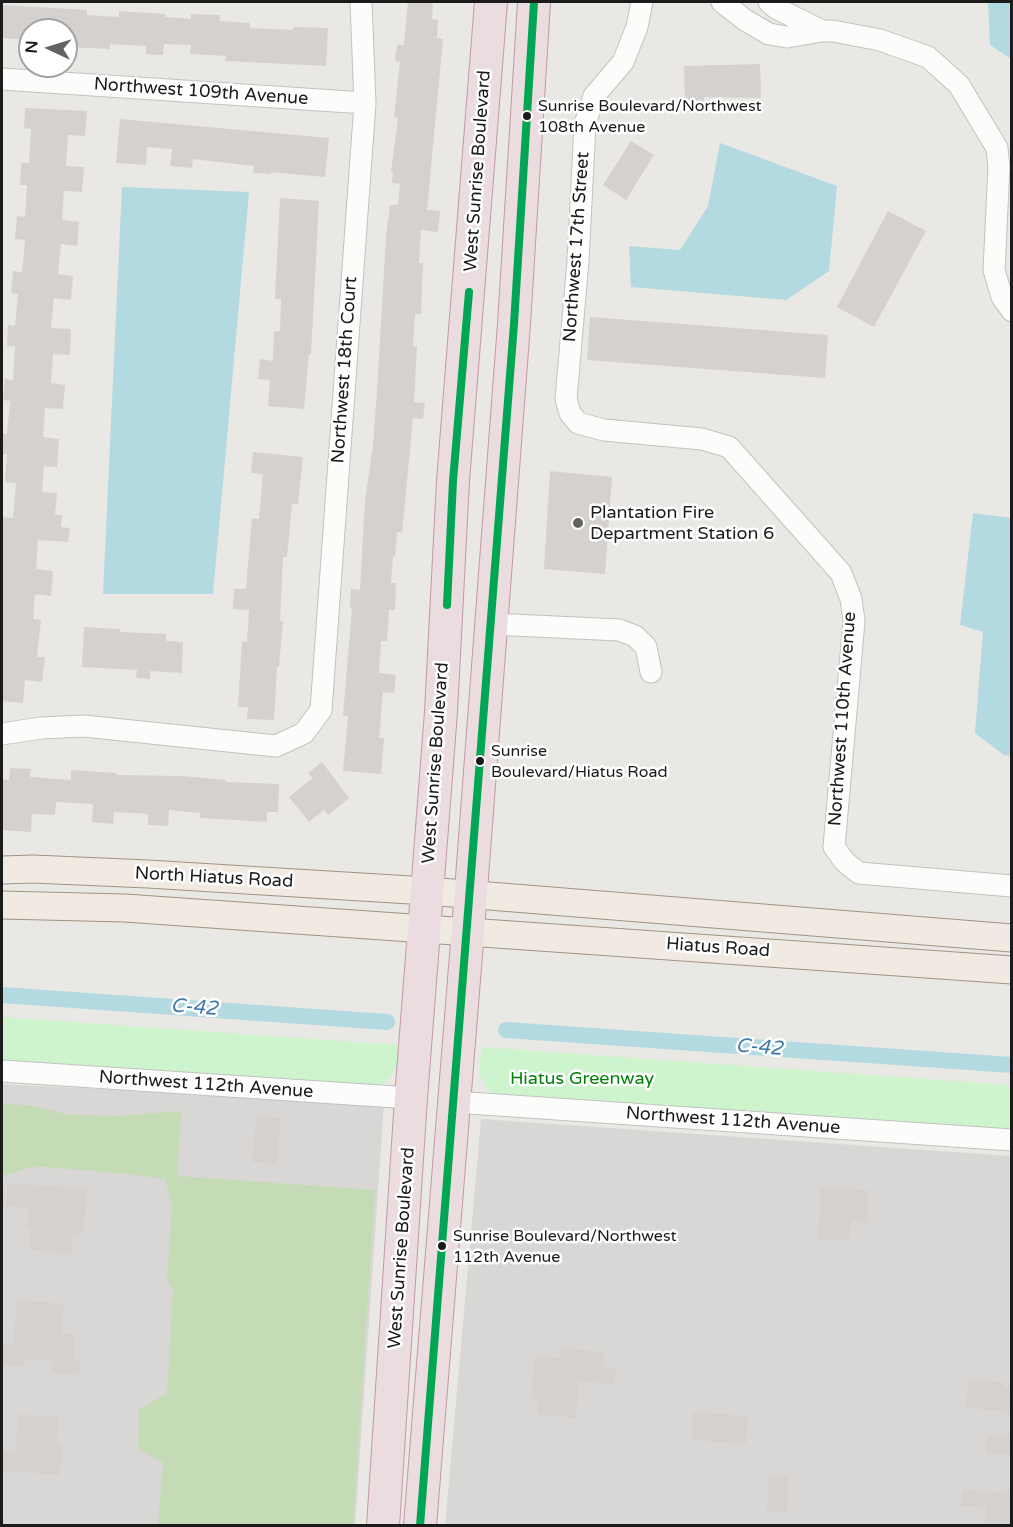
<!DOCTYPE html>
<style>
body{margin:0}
#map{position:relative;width:1013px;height:1527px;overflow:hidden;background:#eae8e4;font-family:"Varela Round",sans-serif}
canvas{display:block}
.frame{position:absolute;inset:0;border:3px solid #1b1b1b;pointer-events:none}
.north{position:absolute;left:18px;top:18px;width:60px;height:60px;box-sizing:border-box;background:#fff;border:2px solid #a4a4a4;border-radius:50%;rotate:274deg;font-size:16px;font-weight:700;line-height:24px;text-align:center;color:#1b1b1b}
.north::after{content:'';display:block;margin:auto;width:21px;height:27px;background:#636361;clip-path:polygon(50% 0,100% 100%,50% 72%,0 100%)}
</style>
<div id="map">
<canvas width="1013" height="1527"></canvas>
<div class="frame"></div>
<div class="north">N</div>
</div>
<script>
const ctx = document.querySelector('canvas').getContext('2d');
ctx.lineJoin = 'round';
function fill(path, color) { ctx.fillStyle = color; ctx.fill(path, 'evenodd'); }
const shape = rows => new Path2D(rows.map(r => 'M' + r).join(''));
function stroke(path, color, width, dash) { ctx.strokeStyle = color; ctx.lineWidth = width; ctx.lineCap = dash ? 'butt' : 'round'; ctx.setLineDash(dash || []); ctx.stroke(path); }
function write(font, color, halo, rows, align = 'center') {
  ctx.font = font + ' "Varela Round",sans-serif'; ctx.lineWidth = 5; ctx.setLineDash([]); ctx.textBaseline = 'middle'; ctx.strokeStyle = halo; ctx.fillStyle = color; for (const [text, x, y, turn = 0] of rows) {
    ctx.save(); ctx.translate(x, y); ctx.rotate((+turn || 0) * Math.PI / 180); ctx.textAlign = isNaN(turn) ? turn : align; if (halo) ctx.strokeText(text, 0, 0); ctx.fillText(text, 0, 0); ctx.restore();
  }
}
const residential = shape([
 [2,1084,384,1104,355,1525,2,1525],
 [481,1119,1011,1156,1011,1525,445,1526]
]);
const forest = shape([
 [2,1104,29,1105,65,1114,116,1116,181,1111,177,1176,375,1190,353,1525,158,1525,163,1463,138,1448,139,1410,167,1393,173,1290,167,1279,172,1204,165,1179,128,1174,33,1166,7,1175,2,1174]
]);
const park = shape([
 [2,1017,398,1045,397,1067,386,1082,374,1089,2,1060],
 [482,1047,1011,1085,1011,1133,501,1098,488,1090,479,1073]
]);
const water = shape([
 [988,2,1011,2,1011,59,990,45],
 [720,143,837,186,829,271,786,300,631,287,629,246,680,250,708,206],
 [122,187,249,192,213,594,103,594],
 [973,513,1011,518,1011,756,1004,755,975,733,983,632,960,625]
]);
const canal = shape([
 [2,995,387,1022],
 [506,1030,1012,1065]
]);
const building = shape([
 [408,2,433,2,432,19,438,20,437,38,443,39,427,210,440,211,438,232,421,230,419,263,423,263,421,314,415,314,413,346,417,346,414,402,425,403,423,419,413,418,402,533,397,532,395,556,393,556,391,583,396,583,395,610,389,610,387,641,381,641,379,673,396,675,394,693,383,692,379,738,384,738,381,774,343,771,348,716,343,716,352,608,350,608,351,589,360,590,365,501,373,445,377,391,386,236,390,205,398,205,400,184,392,183,393,172,391,172,398,118,394,117,400,62,395,61,397,45,404,45],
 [2,5,87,10,87,15,119,17,119,11,165,14,165,17,191,19,191,14,220,15,219,21,250,23,250,28,293,30,293,27,328,28,326,66,225,61,226,56,190,54,191,45,164,44,163,55,146,54,146,46,110,44,110,49,66,47,66,30,30,30,30,40,2,38],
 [760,64,761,98,704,97,704,108,685,108,684,66],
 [25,108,87,111,85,136,68,135,66,166,84,167,82,192,64,191,62,220,79,222,77,246,61,244,58,274,73,276,71,300,54,298,51,328,71,329,70,355,53,354,51,383,65,385,63,409,45,408,43,437,59,439,57,467,44,466,42,492,57,493,55,515,62,515,61,527,70,528,68,542,38,540,36,569,53,571,51,596,35,594,33,619,41,620,37,657,45,657,42,682,25,680,23,703,2,701,2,517,13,518,16,483,5,482,7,454,2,454,2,434,7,434,10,401,3,400,5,379,13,380,15,346,7,346,8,325,15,326,18,294,11,293,13,271,22,272,25,240,15,239,17,216,25,217,27,185,20,185,21,163,29,163,31,129,24,128],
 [120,119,329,138,325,177,271,172,271,174,253,173,254,166,193,159,192,168,170,166,172,149,147,147,146,165,116,163],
 [631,141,654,155,626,200,603,185],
 [280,198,319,201,311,354,309,354,304,409,268,406,270,380,258,379,260,359,273,361,274,331,280,331,281,299,275,299],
 [888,211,926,231,874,327,837,307],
 [590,317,828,335,825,378,587,360],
 [253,452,303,457,298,504,292,504,287,557,283,557,280,621,283,621,279,667,277,667,274,720,247,719,248,707,238,707,242,641,247,642,249,610,233,609,234,589,246,589,252,518,259,519,263,474,251,473],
 [550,471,612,477,605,574,544,569],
 [84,627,120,629,120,632,166,634,166,641,183,642,182,673,150,671,150,679,136,678,137,670,82,667],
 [322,762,349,798,328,815,324,810,309,822,289,797,313,778,308,773],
 [10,768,31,769,30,777,71,780,71,770,117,773,116,775,180,776,226,780,226,782,279,784,278,812,267,812,267,822,200,818,200,813,169,810,168,826,148,825,148,814,114,812,113,824,92,822,93,804,56,802,55,815,32,814,31,832,2,830,2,779,9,780],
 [256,1116,281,1118,277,1164,252,1162],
 [8,1183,87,1189,83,1234,73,1233,71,1254,29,1250,31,1230,27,1229,28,1208,6,1206],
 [821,1188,868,1190,867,1222,851,1220,849,1241,818,1239],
 [17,1300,64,1304,62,1333,75,1335,73,1359,80,1359,79,1375,51,1373,52,1361,24,1359,24,1367,2,1365,2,1344,13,1345],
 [561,1348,605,1352,604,1367,616,1368,614,1384,579,1382,576,1418,537,1414,538,1399,531,1399,535,1356,560,1358],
 [968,1380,1005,1382,1005,1389,1011,1389,1011,1412,966,1408],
 [693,1412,748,1416,746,1444,691,1440],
 [18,1414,59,1417,57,1443,63,1443,60,1475,2,1471,2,1451,15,1452],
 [987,1435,1011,1437,1011,1455,986,1453],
 [768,1475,788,1476,787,1513,767,1512],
 [962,1490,1011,1493,1011,1526,985,1526,986,1507,961,1506]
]);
const minor = shape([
 [642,2,637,27,623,62,594,96,585,124,578,261,566,399,570,413,578,423,604,430,702,439,729,447,841,573,851,599,854,621,834,847,845,862,859,873,1012,886],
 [722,2,745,20,769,34,787,37,822,31,833,31,880,40,928,57,959,85,997,148,999,167,994,270,1002,297,1012,311],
 [769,2,776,8,822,31],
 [2,79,365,103],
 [491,624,619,630,635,636,646,647,651,672],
 [2,734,41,728,84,726,276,746,304,733,321,710,365,103,361,2],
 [2,1071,411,1098],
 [454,1102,1012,1140]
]);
const major = shape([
 [2,870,33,869,148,874,427,891,1012,938],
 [2,905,125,908,1012,970]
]);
const highway = shape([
 [383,1526,411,1098,441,712,453,481,491,2],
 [420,1526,468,930,514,324,534,2]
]);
const bus1 = shape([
 [447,605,453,481,469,292],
 [420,1526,514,324,534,2]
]);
const markers = [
 [527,116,5,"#1b1b1b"],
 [578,523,6,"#636361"],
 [480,761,5,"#1b1b1b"],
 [442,1246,5,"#1b1b1b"]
];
const busNames = [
 ["Sunrise Boulevard/Northwest",538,107],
 ["108th Avenue",538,128],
 ["Sunrise",491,752],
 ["Boulevard/Hiatus Road",491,773],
 ["Sunrise Boulevard/Northwest",453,1237],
 ["112th Avenue",453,1258]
];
const streetNames = [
 ["Northwest 109th Avenue",201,92,4],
 ["West Sunrise Boulevard",478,171,-86],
 ["Northwest 17th Street",577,247,-86],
 ["Northwest 18th Court",345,370,-86],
 ["Northwest 110th Avenue",843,719,-86],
 ["West Sunrise Boulevard",436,763,-86],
 ["North Hiatus Road",214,878,3],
 ["Hiatus Road",718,948,4],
 ["Northwest 112th Avenue",206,1085,4],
 ["Northwest 112th Avenue",733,1121,4],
 ["West Sunrise Boulevard",402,1248,-86]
];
const poiNames = [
 ["Plantation Fire",590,513],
 ["Department Station 6",590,534]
];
const parkNames = [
 ["Hiatus Greenway",582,1079]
];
const waterNames = [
 ["C-42",194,1008,4],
 ["C-42",759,1048,4]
];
fill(residential, '#d9d7d5');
fill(forest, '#c5dbb6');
fill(park, '#cef4cd');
fill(water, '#b3d9e1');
stroke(canal, '#b3d9e1', 16);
fill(building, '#d5d1ce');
stroke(minor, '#c2c2c0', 23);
stroke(major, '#a09481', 29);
stroke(highway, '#c299a6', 34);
stroke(minor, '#fcfcfb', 21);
stroke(major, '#f0eae2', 27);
stroke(highway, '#eadcdf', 32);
stroke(bus1, '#00a651', 8);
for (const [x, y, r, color] of markers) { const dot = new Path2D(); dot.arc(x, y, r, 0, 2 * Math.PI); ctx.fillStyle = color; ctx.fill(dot); stroke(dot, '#fff', 2); }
write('16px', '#1b1b1b', '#fff', busNames, 'left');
write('18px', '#1b1b1b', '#fff', streetNames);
write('18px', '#1b1b1b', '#fff', poiNames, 'left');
write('18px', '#028108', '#fff', parkNames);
write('italic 20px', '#3f79aa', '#fff', waterNames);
</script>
